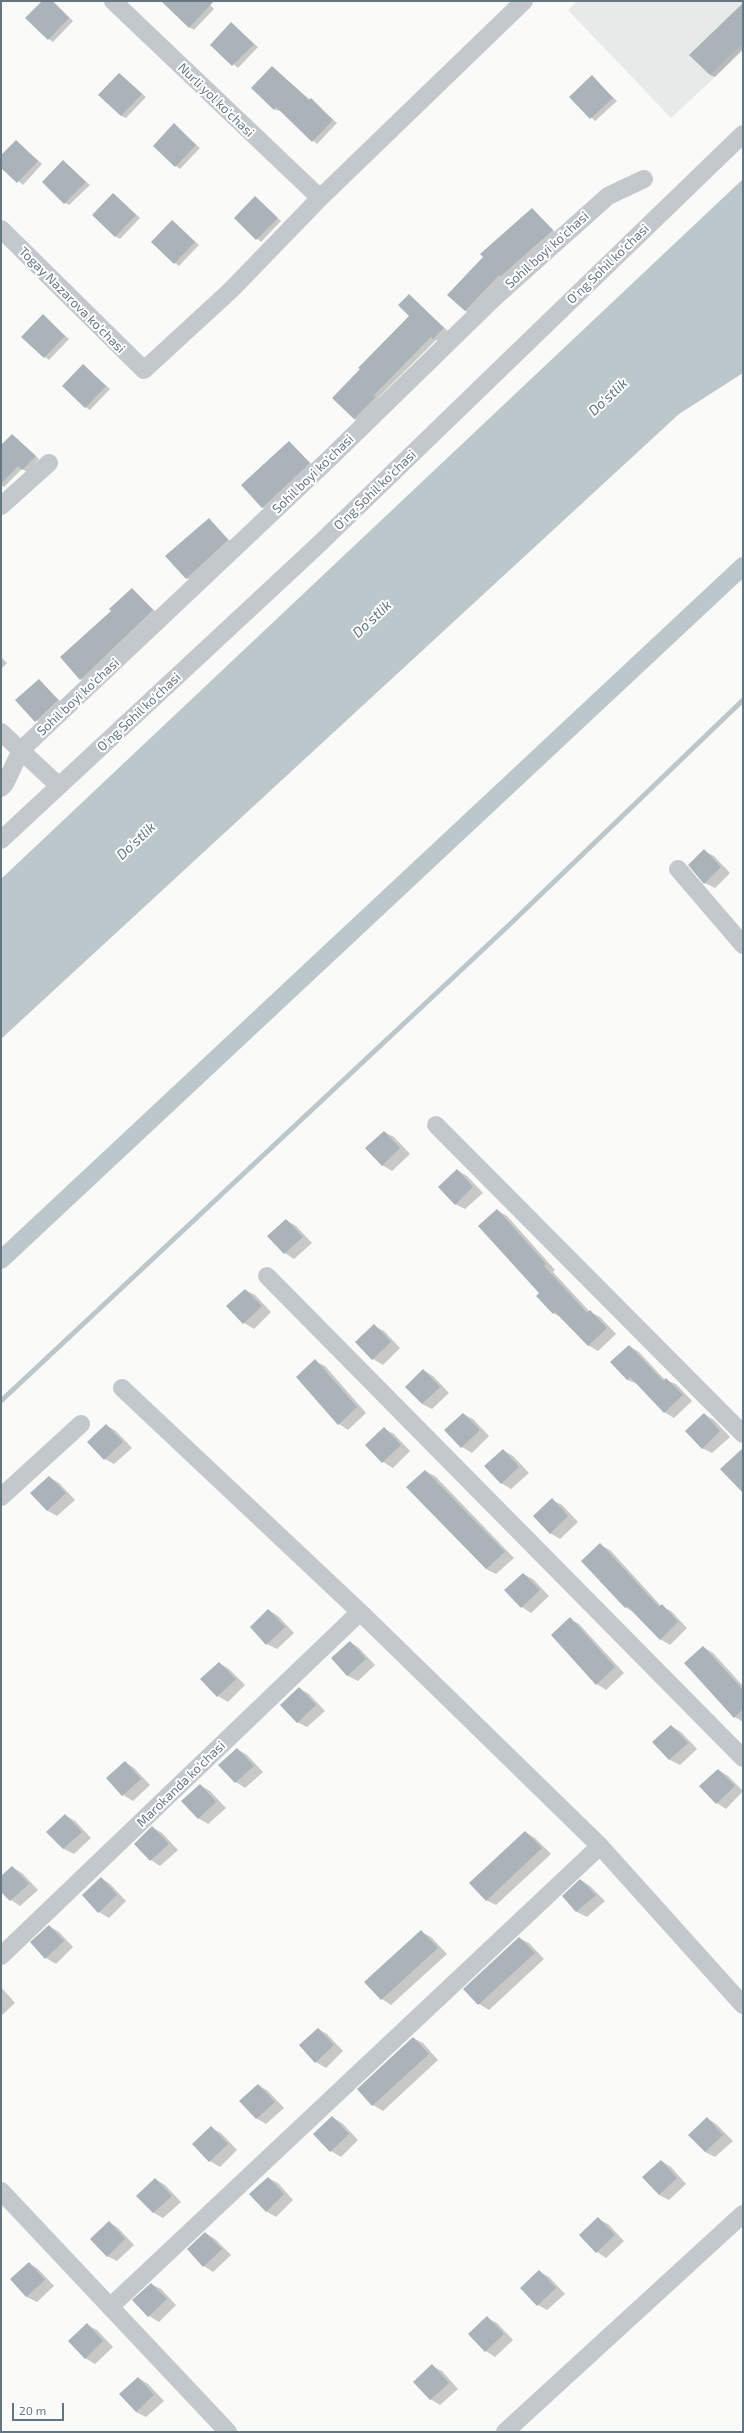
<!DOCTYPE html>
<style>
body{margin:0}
#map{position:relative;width:744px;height:2433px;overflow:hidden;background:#fafaf8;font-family:"Exo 2",sans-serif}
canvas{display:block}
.frame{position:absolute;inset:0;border:2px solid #657683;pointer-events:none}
.scale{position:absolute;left:12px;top:2403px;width:52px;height:18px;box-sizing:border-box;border:2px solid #657683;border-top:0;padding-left:5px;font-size:12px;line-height:14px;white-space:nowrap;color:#657683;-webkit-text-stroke:3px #fff;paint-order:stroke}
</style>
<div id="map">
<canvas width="744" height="2433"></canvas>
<div class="frame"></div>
<div class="scale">20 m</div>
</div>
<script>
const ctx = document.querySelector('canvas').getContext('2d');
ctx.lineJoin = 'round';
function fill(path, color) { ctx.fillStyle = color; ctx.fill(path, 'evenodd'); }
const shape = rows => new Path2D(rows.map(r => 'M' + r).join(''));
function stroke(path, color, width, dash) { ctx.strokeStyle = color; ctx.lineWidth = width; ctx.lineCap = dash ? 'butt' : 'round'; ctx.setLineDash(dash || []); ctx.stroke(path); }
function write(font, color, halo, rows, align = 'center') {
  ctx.font = font + ' "Exo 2",sans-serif'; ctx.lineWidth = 4; ctx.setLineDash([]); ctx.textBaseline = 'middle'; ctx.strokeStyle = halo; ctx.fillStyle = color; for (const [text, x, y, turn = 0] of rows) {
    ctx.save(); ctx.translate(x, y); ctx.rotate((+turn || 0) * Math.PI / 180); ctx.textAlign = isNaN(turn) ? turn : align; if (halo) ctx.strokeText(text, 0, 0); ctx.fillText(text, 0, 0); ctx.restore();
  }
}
const built = shape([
 [577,1,743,1,743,51,671,118,568,10]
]);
const water = shape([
 [743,179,743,373,679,414,1,1039,1,879]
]);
const shadow = shape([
 [43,1,53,1,73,21,53,42,49,39],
 [173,1,206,1,214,9,194,30,189,27],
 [743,4,743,49,715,77,710,75],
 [231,24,258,47,238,68,211,45],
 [272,67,337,123,317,144,280,110,279,111,274,109],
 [120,74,146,97,126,118,121,116],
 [592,77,617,101,595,121,571,97],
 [174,125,200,148,180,169,176,166],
 [16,141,42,164,23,185,1,166,1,157],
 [63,161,90,185,69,205,65,203],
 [114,194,140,218,120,239,115,236],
 [255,197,281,221,261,242,235,218],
 [532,209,556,233,470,313,465,311],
 [173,221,199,245,179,266,175,263],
 [409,295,448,331,438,341,436,340,378,398,380,400,359,421,354,419,411,316],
 [43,316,69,339,49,360,45,357],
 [83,366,110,389,90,410,85,407],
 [12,435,39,459,27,472,22,469,4,487,1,485,1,447],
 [289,442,313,466,267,510,262,507],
 [209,519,232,543,191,580,186,578],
 [132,589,157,613,85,682,81,679],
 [1,657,7,663,1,669],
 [39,680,62,703,41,724,17,700],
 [704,851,714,856,730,873,715,888,705,883],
 [384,1132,394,1137,410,1154,392,1171,382,1165],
 [457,1170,467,1176,483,1193,465,1209,455,1204],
 [497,1210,507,1216,555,1270,553,1272,590,1312,600,1317,616,1334,598,1351,588,1345,564,1319,553,1313,540,1293],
 [286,1220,296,1226,312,1243,294,1259,285,1253,269,1236],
 [245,1290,255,1295,271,1312,254,1329,244,1323],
 [374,1326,384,1331,400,1348,383,1365,373,1359],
 [629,1346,639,1352,665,1380,676,1384,692,1401,674,1418,664,1412,638,1384,627,1380],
 [315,1361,325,1366,366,1413,348,1430,339,1424],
 [423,1370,433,1376,449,1393,432,1409,422,1404],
 [463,1414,473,1419,489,1436,472,1453,462,1447,446,1430],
 [704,1414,714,1420,730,1437,712,1453,702,1448],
 [106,1425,116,1431,132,1448,114,1464,105,1459],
 [384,1429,394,1434,410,1451,393,1468,383,1462,367,1445],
 [503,1450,513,1456,529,1473,511,1489,501,1483],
 [425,1471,435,1476,514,1558,496,1574,486,1569],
 [49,1477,59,1483,75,1500,57,1516,48,1511,32,1493],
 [552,1500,562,1505,578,1522,560,1539,550,1533],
 [600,1545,610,1550,661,1606,671,1611,687,1628,670,1645,660,1639,635,1613,625,1607],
 [523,1574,533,1579,549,1596,531,1613,522,1607],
 [269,1610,278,1616,294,1633,277,1649,267,1644],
 [570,1619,579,1624,624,1673,606,1690,597,1684],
 [350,1642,359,1648,375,1665,358,1681,348,1676,332,1658],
 [703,1647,713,1653,743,1686,743,1722,735,1717],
 [219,1663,229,1669,245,1685,228,1702,218,1696],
 [299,1688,309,1694,325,1711,307,1727,297,1722],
 [671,1726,681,1732,697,1749,680,1765,670,1760,654,1743],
 [237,1749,247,1755,263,1772,245,1788,236,1782,219,1765],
 [125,1762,134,1768,150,1785,133,1801,123,1795,107,1778],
 [718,1770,728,1776,743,1791,726,1809,717,1803],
 [200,1785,210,1791,226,1808,208,1824,198,1818],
 [65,1815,75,1821,91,1838,74,1854,64,1849,48,1832],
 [152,1827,162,1833,178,1850,160,1866,151,1860,135,1844],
 [525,1832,535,1838,551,1854,496,1905,486,1900],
 [12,1867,22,1873,38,1890,20,1906,11,1900,1,1890,1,1877],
 [101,1878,110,1884,126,1901,109,1918,99,1912,83,1895],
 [581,1880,590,1886,605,1901,587,1917,577,1912,563,1896],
 [49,1926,59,1932,73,1947,56,1964,46,1958],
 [421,1932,431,1937,447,1954,391,2005,382,1999],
 [519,1938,529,1943,544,1959,489,2010,479,2004,464,1989],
 [1,1987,15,2003,1,2016],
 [318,2029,327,2034,343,2051,326,2068,316,2062,300,2045],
 [413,2038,423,2043,438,2060,383,2111,373,2105,358,2089],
 [258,2085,268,2091,284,2108,266,2124,256,2118],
 [332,2117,342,2123,358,2140,341,2157,331,2151],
 [707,2118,716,2124,733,2141,715,2157,705,2152],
 [211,2128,221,2133,237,2150,220,2167,210,2161],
 [661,2161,671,2167,686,2184,669,2200,659,2195],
 [268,2178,278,2183,293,2200,276,2217,266,2211],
 [155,2179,165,2185,181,2202,163,2218,154,2213,138,2196],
 [598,2219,608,2224,624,2241,606,2258,597,2252],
 [109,2222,118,2228,134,2245,117,2261,107,2256],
 [205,2233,215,2239,231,2255,213,2272,204,2266],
 [29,2263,38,2269,54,2286,37,2302,27,2297,11,2280],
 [539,2271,549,2277,565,2294,547,2310,538,2305],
 [151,2284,161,2289,176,2305,159,2322,149,2316,134,2300],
 [487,2318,497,2323,513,2340,495,2357,486,2351],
 [87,2325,97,2330,113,2347,95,2364,85,2358],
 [432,2366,442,2371,458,2389,440,2405,430,2399],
 [138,2378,148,2384,164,2401,146,2417,136,2412]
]);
const stream = shape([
 [1,1401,507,927,743,700]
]);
const canal = shape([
 [1,1260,743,566]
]);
const building = shape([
 [42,1,52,1,69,18,48,40,25,18],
 [161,1,214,1,189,28],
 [743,3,743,43,710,75,689,55],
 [231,22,254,44,232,66,210,45],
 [272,66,309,100,311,98,333,120,312,142,276,107,274,110,251,88],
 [119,73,142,94,121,116,98,95],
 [592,75,613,98,590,119,569,97],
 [174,123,196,145,175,167,153,146],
 [16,140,38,161,17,183,1,168,1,155],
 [63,160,86,182,64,204,42,182],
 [113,193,136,215,115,237,92,215],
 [255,196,278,218,256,240,234,218],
 [532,208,553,230,501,276,499,275,465,311,447,295,483,257,480,254],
 [172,220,195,242,174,264,151,242],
 [409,294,444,328,433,339,431,337,374,395,376,397,354,419,332,398,360,369,358,368,409,316,398,305],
 [43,314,65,336,44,358,21,337],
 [83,364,106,386,85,408,62,386],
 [12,434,36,456,22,470,18,466,1,484,1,445],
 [289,441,310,463,262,508,241,485],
 [209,518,228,540,186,579,165,556],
 [132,588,153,610,80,680,60,657,111,611,109,609],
 [39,679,58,700,35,722,15,700],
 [704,849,721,867,704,884,688,865],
 [384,1131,400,1148,382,1166,365,1148],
 [457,1169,473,1187,455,1205,438,1187],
 [497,1209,546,1264,544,1266,587,1313,590,1310,607,1328,588,1346,555,1312,553,1314,536,1296,539,1293,478,1226],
 [286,1219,303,1237,284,1254,267,1236],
 [245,1289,262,1306,243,1324,226,1306],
 [374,1324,391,1342,372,1360,355,1342],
 [629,1345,663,1381,666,1378,683,1395,664,1413,630,1377,627,1380,610,1362],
 [315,1359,357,1407,338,1425,296,1377],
 [423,1369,440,1387,422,1404,405,1387],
 [463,1413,480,1430,461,1448,444,1430],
 [704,1413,720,1431,702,1449,685,1431],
 [106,1424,123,1442,104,1460,87,1442],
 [384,1427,401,1445,382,1463,365,1445],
 [743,1448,743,1493,720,1469],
 [503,1449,519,1467,501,1484,484,1466],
 [425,1470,505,1552,486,1569,406,1487],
 [49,1476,66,1493,47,1511,30,1493],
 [552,1498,568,1516,550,1534,533,1516],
 [600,1543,659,1607,662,1604,678,1622,660,1640,627,1606,625,1608,581,1561],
 [523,1573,540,1590,521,1608,504,1590],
 [268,1609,285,1627,266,1645,250,1627],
 [570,1617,615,1667,596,1685,551,1635],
 [350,1641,366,1659,347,1676,331,1658],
 [703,1646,743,1690,743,1709,734,1718,684,1663],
 [219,1662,236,1679,217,1697,200,1679],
 [299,1687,316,1705,297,1723,280,1705],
 [671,1725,688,1743,669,1760,652,1742],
 [237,1748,254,1766,235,1783,218,1765],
 [125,1761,141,1779,122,1796,106,1778],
 [718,1769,735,1786,716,1804,699,1786],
 [200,1784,216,1802,198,1819,181,1801],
 [65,1814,82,1832,63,1849,46,1832],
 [152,1826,169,1844,150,1861,134,1844],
 [525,1831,542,1848,486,1901,469,1883],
 [12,1866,29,1884,10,1901,1,1892,1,1876],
 [101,1877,117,1895,98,1913,82,1895],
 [580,1879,596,1895,576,1912,562,1896],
 [49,1925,64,1941,45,1959,30,1942],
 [421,1930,438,1948,381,2000,364,1982],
 [519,1937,535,1953,478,2005,463,1989],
 [318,2028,334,2045,315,2063,299,2045],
 [413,2037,429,2054,372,2106,357,2089],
 [258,2084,275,2102,256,2119,239,2101],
 [332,2116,349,2134,330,2152,313,2134],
 [707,2117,723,2135,705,2152,688,2135],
 [211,2126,228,2144,209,2162,192,2144],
 [661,2160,677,2178,659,2195,642,2177],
 [268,2177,284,2194,266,2212,249,2194],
 [155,2178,172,2196,153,2213,136,2196],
 [598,2217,615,2235,596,2253,579,2235],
 [109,2221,125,2239,107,2257,90,2239],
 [205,2232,222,2249,203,2267,187,2249],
 [29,2262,45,2280,26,2297,10,2279],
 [539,2270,556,2288,537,2306,520,2288],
 [151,2283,167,2299,148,2317,132,2300],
 [487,2316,504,2334,485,2352,468,2334],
 [87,2323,103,2341,85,2359,68,2341],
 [432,2364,449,2383,430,2400,413,2382],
 [138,2377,154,2395,136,2412,119,2394]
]);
const street = shape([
 [113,1,320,198],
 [1,229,144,370,231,290,320,198,524,1],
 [1,506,49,463],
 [1,732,59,786],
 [1,788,5,784,21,750,329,459,494,298,608,196,644,179],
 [1,840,316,547,743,134],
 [678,869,743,945],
 [436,1125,743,1434],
 [267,1276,743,1758],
 [122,1388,360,1612,600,1846,743,2005],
 [1,1497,81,1424],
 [1,1956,360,1612],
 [1,2191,228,2432],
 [110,2307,600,1846],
 [505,2432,743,2214]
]);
const streetNames = [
 ["Nurli yol ko'chasi",216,100,44],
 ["Sohil boyi ko'chasi",547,250,-42],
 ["O'ng Sohil ko'chasi",608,264,-44],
 ["Togay Nazarova ko'chasi",72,300,45],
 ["Sohil boyi ko'chasi",313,474,-44],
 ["O'ng Sohil ko'chasi",375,490,-44],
 ["Sohil boyi ko'chasi",78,697,-43],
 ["O'ng Sohil ko'chasi",139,712,-43],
 ["Marokanda ko'chasi",181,1784,-44]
];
const waterNames = [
 ["Do'stlik",608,397,-43],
 ["Do'stlik",372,619,-43],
 ["Do'stlik",136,841,-43]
];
fill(built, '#e8e9e9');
fill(water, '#bbc7cb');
fill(shadow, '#0003');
stroke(stream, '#bbc7cb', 5);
stroke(canal, '#bbc7cb', 18);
fill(building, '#aab3b9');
stroke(street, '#c3c8cc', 18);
write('13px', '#657683', '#fff', streetNames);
write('italic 14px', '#60757c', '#fff', waterNames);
</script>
